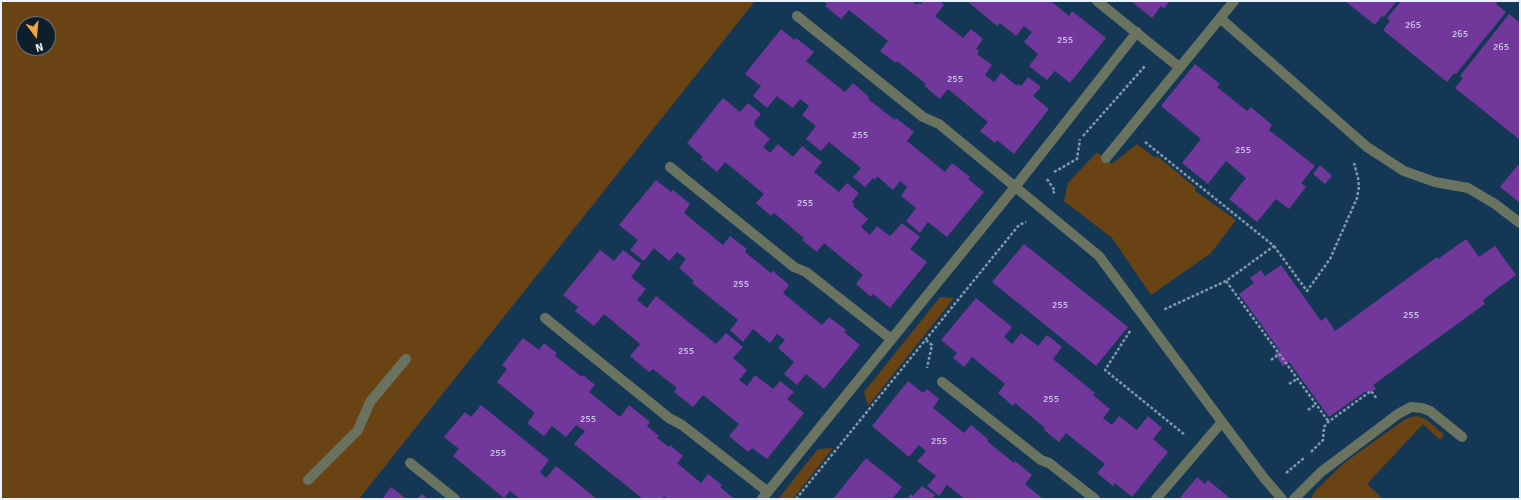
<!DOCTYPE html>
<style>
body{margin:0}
#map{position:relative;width:1521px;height:500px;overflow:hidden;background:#143755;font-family:Signika,sans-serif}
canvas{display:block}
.frame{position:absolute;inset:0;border:2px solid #e7f3ff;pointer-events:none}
.north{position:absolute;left:16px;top:16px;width:40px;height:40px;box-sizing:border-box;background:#0f1e2b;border:1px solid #657380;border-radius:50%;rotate:164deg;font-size:11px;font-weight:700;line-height:16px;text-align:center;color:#e7f3ff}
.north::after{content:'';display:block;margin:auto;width:14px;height:18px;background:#f3a443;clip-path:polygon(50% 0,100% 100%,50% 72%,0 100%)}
</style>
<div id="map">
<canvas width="1521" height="500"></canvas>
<div class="frame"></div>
<div class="north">N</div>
</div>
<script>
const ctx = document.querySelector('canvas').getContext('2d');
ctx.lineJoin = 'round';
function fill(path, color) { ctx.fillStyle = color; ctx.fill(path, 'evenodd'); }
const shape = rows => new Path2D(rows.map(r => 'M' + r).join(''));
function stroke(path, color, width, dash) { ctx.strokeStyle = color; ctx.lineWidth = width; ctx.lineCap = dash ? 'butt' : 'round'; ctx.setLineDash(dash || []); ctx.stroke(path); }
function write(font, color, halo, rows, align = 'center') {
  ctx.font = font + ' Signika,sans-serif'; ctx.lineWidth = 3.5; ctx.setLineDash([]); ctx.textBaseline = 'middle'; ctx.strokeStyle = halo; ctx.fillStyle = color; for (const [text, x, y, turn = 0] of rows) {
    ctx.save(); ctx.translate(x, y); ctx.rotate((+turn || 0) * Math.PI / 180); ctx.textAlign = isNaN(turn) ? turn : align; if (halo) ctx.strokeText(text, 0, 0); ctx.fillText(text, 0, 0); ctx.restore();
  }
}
const green = shape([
 [1,1,755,1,359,499,1,499],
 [24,24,48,24,48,48,24,48],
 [1137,144,1155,158,1157,156,1196,188,1195,191,1236,220,1211,253,1151,295,1112,238,1064,201,1068,183,1097,152,1112,164],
 [940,297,954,298,868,406,864,392],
 [1417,416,1426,419,1444,435,1440,440,1423,424,1367,484,1383,499,1311,499,1315,491,1344,463,1404,420,1411,417],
 [833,448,793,499,778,499,818,449]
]);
const building = shape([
 [823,1,912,1,917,5,918,3,921,4,923,1,940,1,944,5,935,16,963,38,971,29,983,39,976,49,979,51,977,54,992,65,985,75,994,82,1001,73,1017,86,1018,84,1021,86,1028,77,1041,87,1033,96,1049,109,1014,154,997,140,995,143,980,131,988,122,948,89,940,99,924,86,926,84,897,61,896,63,880,51,888,41,849,10,841,19,825,6,827,4],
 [967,1,1051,1,1069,16,1072,11,1106,38,1070,83,1055,71,1047,80,1029,66,1038,54,1024,42,1032,32,1024,26,1016,36,1000,23,997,26],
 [1131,1,1170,1,1164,8,1161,6,1152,18],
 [1345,1,1397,1,1384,17,1382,16,1375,25],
 [1401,1,1498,1,1496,4,1506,12,1456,74,1454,73,1447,82,1383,30,1390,21,1387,18],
 [1509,14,1520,23,1519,139,1455,88,1463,78,1460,76],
 [781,29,794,40,796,38,814,52,806,61,845,92,853,83,869,97,868,99,895,120,896,118,914,132,907,141,945,172,952,163,970,177,968,179,984,192,947,237,928,222,920,233,906,221,916,208,901,196,907,187,900,181,893,190,877,176,875,180,873,178,865,187,853,177,861,168,829,142,821,151,806,139,816,126,802,115,809,106,800,99,793,108,777,96,767,108,753,96,761,86,745,74],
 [1195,64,1220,84,1217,87,1247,111,1251,107,1272,125,1269,130,1315,166,1301,183,1306,187,1289,209,1276,199,1257,222,1229,199,1246,178,1226,161,1208,184,1182,163,1201,139,1161,106],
 [723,98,740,112,748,103,761,114,754,122,755,124,754,125,770,139,763,147,770,153,778,144,793,157,802,146,822,162,814,172,839,192,847,183,859,193,852,202,854,204,853,206,868,219,861,227,870,235,877,226,890,236,902,223,920,237,910,249,927,262,890,308,873,294,871,297,856,284,863,275,824,243,817,252,802,240,804,238,774,213,771,216,756,203,764,194,725,162,717,172,701,159,703,157,687,143],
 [1320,165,1332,176,1325,184,1313,174],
 [1518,165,1520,167,1520,203,1500,187],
 [656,180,671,192,673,190,690,204,684,213,723,245,730,236,747,249,745,252,771,273,773,271,789,285,783,293,822,325,829,317,846,330,844,332,860,345,824,389,806,374,797,385,784,374,794,362,778,348,785,340,777,334,770,343,753,329,743,342,730,330,738,320,692,283,694,281,679,268,686,259,677,252,669,261,654,248,644,261,630,250,638,240,619,225],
 [1466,239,1479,257,1495,246,1516,275,1483,300,1485,304,1373,385,1376,389,1368,394,1366,391,1329,417,1289,362,1283,366,1275,354,1280,351,1239,294,1254,283,1250,278,1261,270,1265,276,1281,265,1321,321,1326,317,1335,331,1437,257,1438,259],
 [1024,244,1128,327,1096,366,992,282],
 [600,250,614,261,623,250,641,264,631,277,646,289,637,300,647,308,656,296,716,344,726,333,743,347,733,358,747,370,739,380,747,386,755,375,773,389,780,381,794,392,787,399,804,413,767,459,752,448,748,452,729,436,739,424,703,395,693,407,674,392,677,388,653,369,649,372,630,356,640,344,604,314,594,326,575,311,578,307,563,295],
 [976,298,1012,327,1004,337,1012,344,1021,333,1038,346,1047,335,1062,347,1053,359,1095,393,1093,395,1110,409,1103,418,1112,425,1119,416,1137,430,1148,416,1162,428,1153,439,1168,452,1132,497,1115,483,1113,486,1097,473,1105,464,1066,433,1059,442,1044,430,1045,428,1015,403,1013,406,998,393,1005,384,972,357,964,367,953,358,957,353,941,340],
 [523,338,539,350,544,343,557,353,555,356,582,377,583,375,595,385,589,392,620,417,629,405,650,422,647,426,659,436,657,438,669,447,670,445,683,456,677,463,701,483,708,474,722,485,720,487,734,499,667,499,664,496,662,499,643,499,574,444,585,431,576,425,566,437,552,426,544,436,527,423,535,413,497,382,507,369,502,365],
 [908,381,923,393,927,389,939,399,933,408,964,433,971,425,989,440,987,441,1014,463,1015,461,1032,475,1025,484,1043,499,965,499,947,485,939,496,927,486,936,476,917,461,926,451,919,445,909,457,872,426],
 [481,405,549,460,540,472,546,478,556,466,597,499,520,499,510,491,504,498,453,456,459,449,444,437,465,412,471,417],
 [866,458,902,487,892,499,833,499],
 [1197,477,1205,484,1208,480,1231,499,1179,499],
 [922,486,935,495,932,499,907,499,911,494,913,496],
 [391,487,406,499,382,499],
 [422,494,428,499,417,499]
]);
const path = shape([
 [1083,136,1145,66],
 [1145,142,1274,246,1226,281,1163,310],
 [1054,172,1077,159,1080,139],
 [1047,179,1055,191,1053,193],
 [1274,246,1307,291,1330,259,1357,198,1359,187,1358,178,1354,163],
 [1226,281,1329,422],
 [1130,331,1105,370,1185,435],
 [926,340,932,345,927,368],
 [1271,360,1279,354],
 [1289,384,1297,379],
 [1308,410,1316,404],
 [1311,452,1323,440,1324,427,1328,422,1371,391,1377,399],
 [1286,473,1304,458],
 [796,499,1019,225,1026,222]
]);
const minor = shape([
 [1097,1,1179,67],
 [797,16,923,117,939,124,1099,256,1222,422,1264,478,1282,499],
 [1220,18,1367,147,1404,171,1435,182,1468,188,1495,204,1520,223],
 [1106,158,1234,1],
 [670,167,794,267,806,272,891,339],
 [545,318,669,418,682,425,768,492],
 [942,382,1041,460,1049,463,1095,499],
 [410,463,455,499],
 [308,480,358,430,370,402,406,359],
 [762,499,1015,187,1137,32],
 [1156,499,1222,422],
 [1294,499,1321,472,1337,460,1398,414,1411,407,1422,408,1430,411,1462,437]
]);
const numberNames = [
 ["265",1413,25],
 ["265",1460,34],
 ["255",1065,40],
 ["265",1501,47],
 ["255",955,79],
 ["255",860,135],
 ["255",1243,150],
 ["255",805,203],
 ["255",741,284],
 ["255",1060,305],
 ["255",1411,315],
 ["255",686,351],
 ["255",1051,399],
 ["255",588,419],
 ["255",939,441],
 ["255",498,453]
];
fill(green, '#694313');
fill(building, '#71379b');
stroke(path, '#8299ad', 2.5, [3, 2]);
stroke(minor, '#6a7360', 10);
write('10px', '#cac4e6', null, numberNames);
</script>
